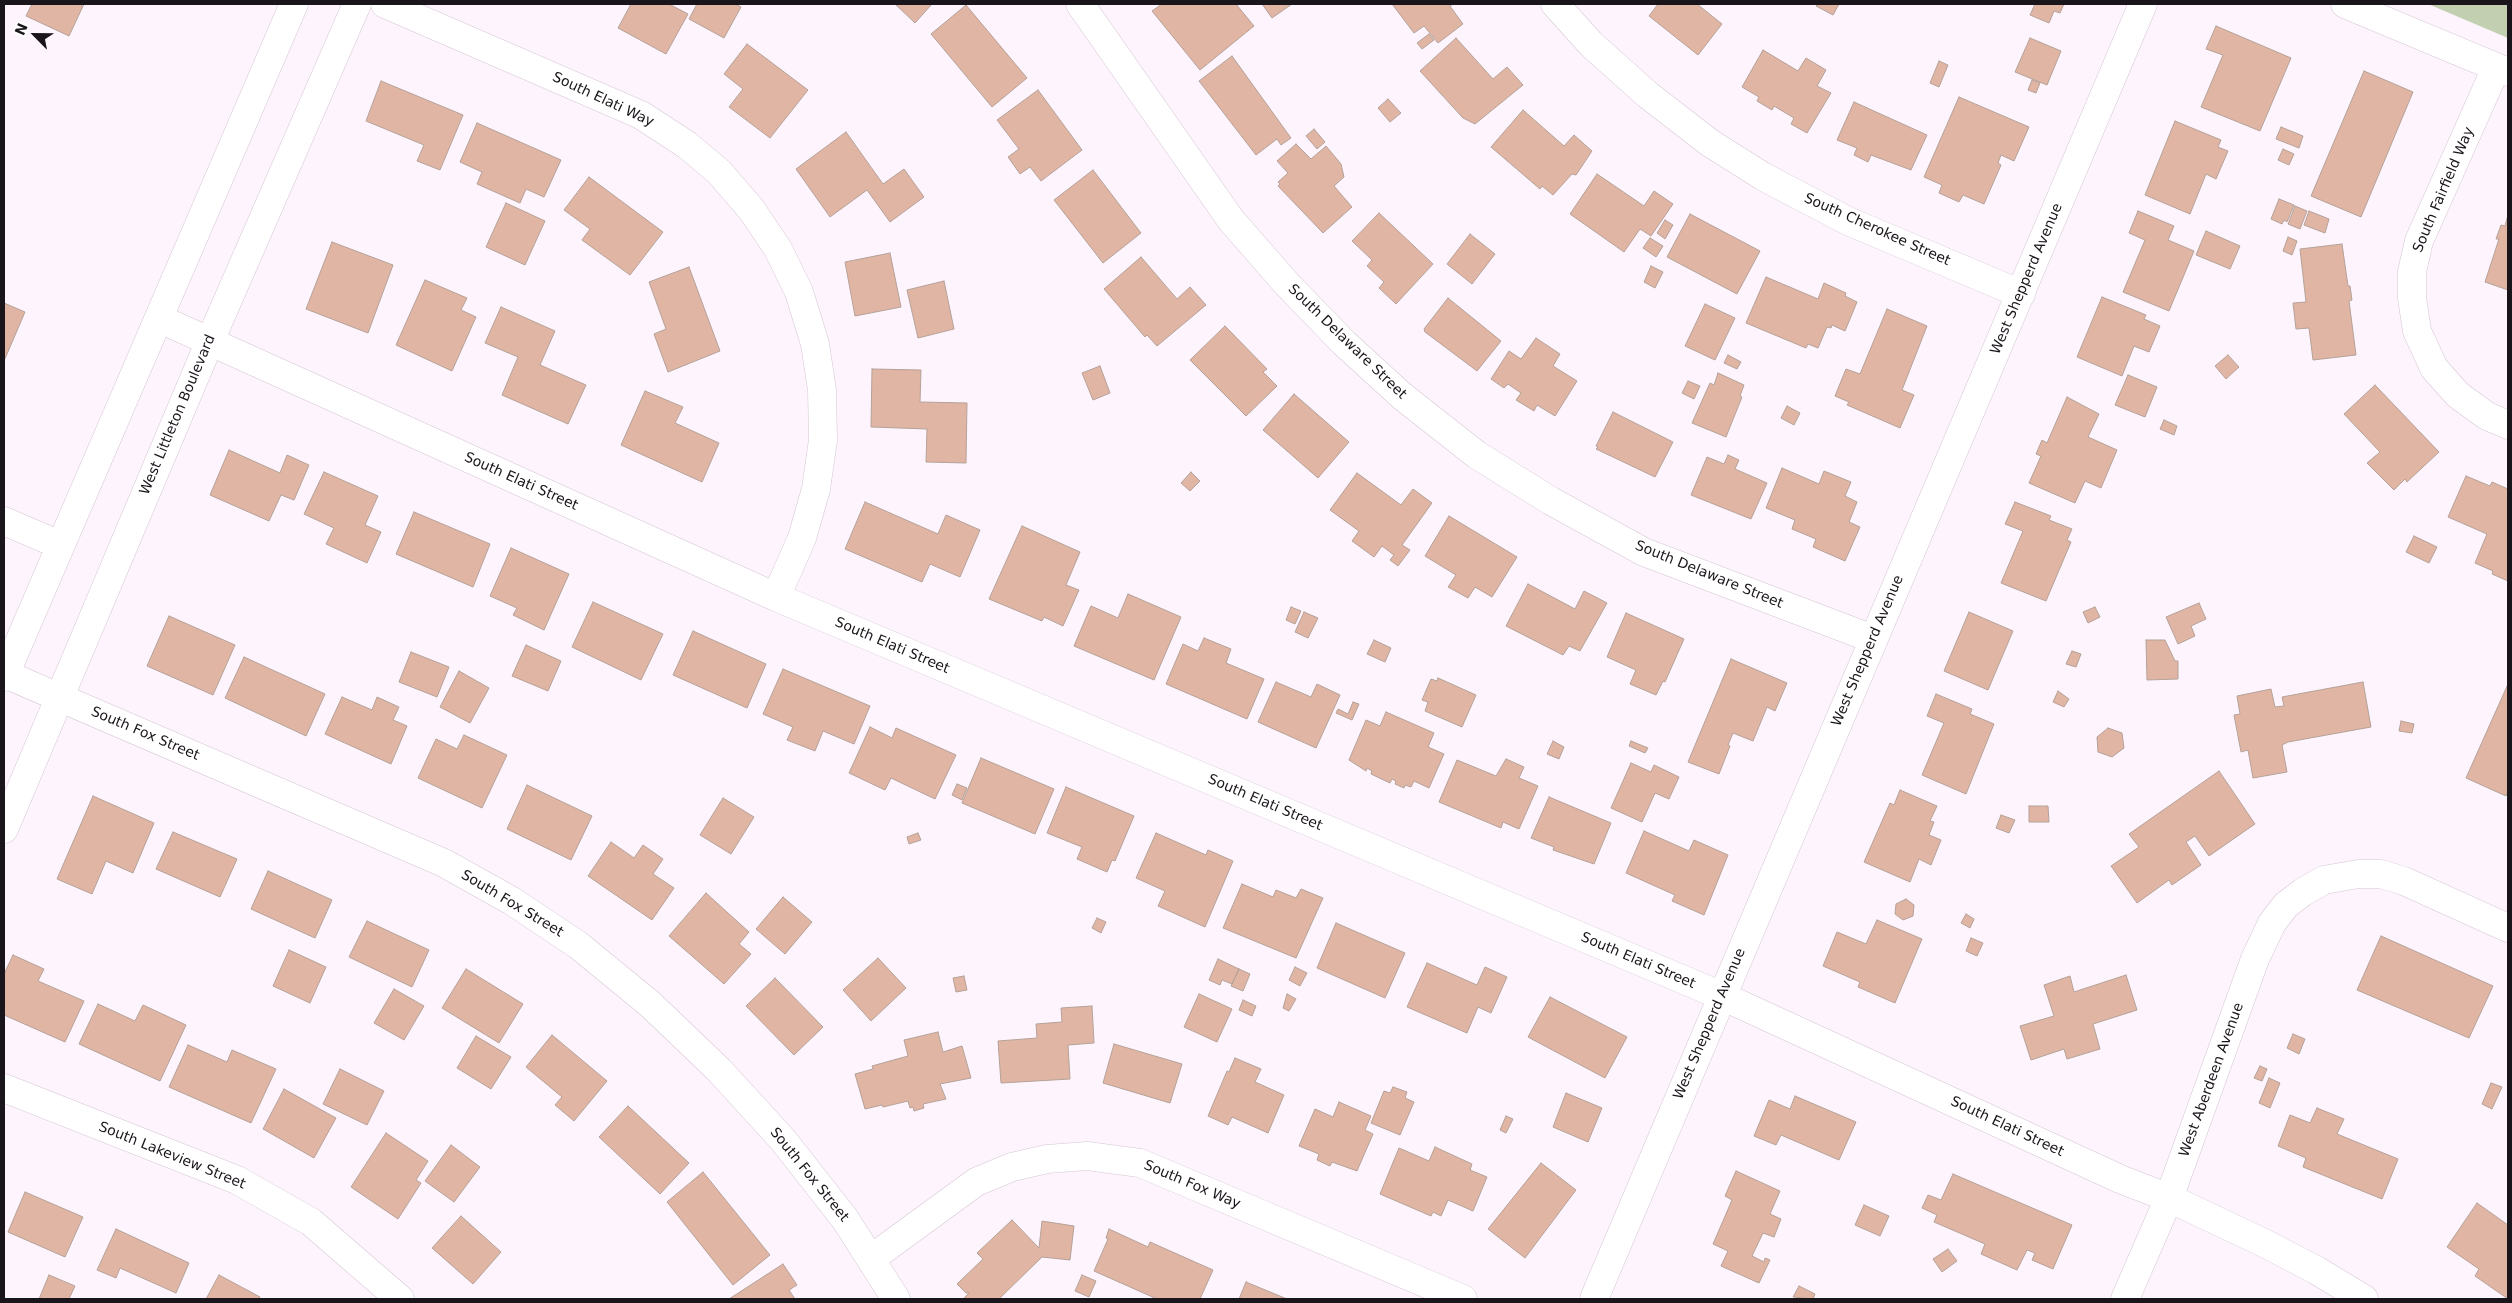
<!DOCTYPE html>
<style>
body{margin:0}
#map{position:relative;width:2512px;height:1303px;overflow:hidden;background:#fef4fd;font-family:"DejaVu Sans",sans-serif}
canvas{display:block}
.frame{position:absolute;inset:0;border:5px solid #1a151a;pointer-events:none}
.north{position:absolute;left:10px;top:10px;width:50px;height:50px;-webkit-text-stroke:4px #fff;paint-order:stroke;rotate:293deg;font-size:14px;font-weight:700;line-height:20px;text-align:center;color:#1a151a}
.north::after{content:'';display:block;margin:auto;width:18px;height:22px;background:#1a151a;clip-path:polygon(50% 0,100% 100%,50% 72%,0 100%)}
</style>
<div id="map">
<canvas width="2512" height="1303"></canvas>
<div class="frame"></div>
<div class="north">N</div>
</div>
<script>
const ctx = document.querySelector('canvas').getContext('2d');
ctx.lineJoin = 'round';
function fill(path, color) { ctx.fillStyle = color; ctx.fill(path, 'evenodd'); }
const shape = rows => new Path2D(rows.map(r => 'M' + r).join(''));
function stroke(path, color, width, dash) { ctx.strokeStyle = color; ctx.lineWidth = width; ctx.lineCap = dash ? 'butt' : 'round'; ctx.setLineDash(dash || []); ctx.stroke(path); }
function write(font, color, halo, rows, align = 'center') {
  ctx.font = font + ' "DejaVu Sans",sans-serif'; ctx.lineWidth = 4.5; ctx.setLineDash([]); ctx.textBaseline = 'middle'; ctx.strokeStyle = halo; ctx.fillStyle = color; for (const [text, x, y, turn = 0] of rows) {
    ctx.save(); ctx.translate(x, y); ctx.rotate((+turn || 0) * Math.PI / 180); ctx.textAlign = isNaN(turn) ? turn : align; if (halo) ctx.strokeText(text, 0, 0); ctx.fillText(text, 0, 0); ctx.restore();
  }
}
const green = shape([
 [2428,4,2508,4,2508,38]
]);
const building = shape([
 [32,4,84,4,69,36,26,16,32,4],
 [631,4,669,4,688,14,666,54,618,28,631,4],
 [697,4,735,4,741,7,724,38,689,19,697,4],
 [895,4,932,4,915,23,895,4],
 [1162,4,1236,4,1254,26,1200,70,1152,11,1162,4],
 [1262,4,1292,4,1272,18,1262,4],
 [1392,4,1453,4,1450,6,1463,24,1438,43,1424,26,1414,33,1392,4],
 [1658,4,1697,4,1722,24,1698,55,1649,16,1658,4],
 [1818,4,1839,4,1833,15,1816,6,1818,4],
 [2035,4,2064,4,2060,13,2054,11,2049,23,2030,15,2035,4],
 [966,5,1027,78,992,107,931,34,966,5],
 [2216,26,2291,58,2260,131,2201,107,2223,55,2206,49,2216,26],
 [1429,34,1434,40,1422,49,1417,43,1429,34],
 [1456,38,1493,79,1507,67,1523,85,1475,124,1463,118,1420,71,1456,38],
 [2030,38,2061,51,2047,85,2015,72,2030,38],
 [747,44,808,90,770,138,729,107,743,89,724,74,747,44],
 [1763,50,1798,71,1806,58,1826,70,1817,86,1831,93,1807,133,1791,124,1794,118,1774,106,1772,110,1757,101,1759,97,1742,87,1763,50],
 [1232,56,1291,138,1281,145,1277,139,1256,155,1199,81,1232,56],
 [1939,61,1948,65,1939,87,1930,83,1939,61],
 [2364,71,2413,92,2361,217,2311,196,2364,71],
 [2032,80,2040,83,2036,93,2028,90,2032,80],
 [381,81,463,115,440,170,417,161,424,145,366,121,381,81],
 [1038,90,1082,150,1041,181,1030,167,1020,174,1008,157,1019,149,997,120,1038,90],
 [1959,97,2029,127,2014,161,2001,155,1998,163,2001,165,1984,204,1963,195,1959,202,1939,193,1942,185,1924,177,1959,97],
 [1388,99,1401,113,1390,122,1378,108,1388,99],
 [1854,102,1927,135,1911,170,1871,155,1868,162,1854,155,1857,148,1837,140,1854,102],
 [1523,110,1564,146,1574,135,1592,151,1576,175,1572,174,1553,195,1542,186,1540,189,1491,147,1523,110],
 [2175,121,2221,140,2218,147,2228,151,2216,179,2206,174,2190,214,2145,195,2175,121],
 [477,123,561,160,544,197,526,189,520,203,477,184,482,172,460,162,477,123],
 [2281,127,2303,136,2299,148,2276,139,2281,127],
 [1314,129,1325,142,1317,149,1306,136,1314,129],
 [846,132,883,184,904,169,924,197,890,222,867,190,830,217,796,169,846,132],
 [1296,144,1311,159,1326,146,1341,164,1344,177,1334,186,1352,207,1323,233,1278,186,1280,184,1278,182,1288,173,1277,161,1296,144],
 [2283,149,2294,154,2289,165,2278,160,2283,149],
 [1093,170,1141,233,1103,263,1054,200,1093,170],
 [1597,174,1644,206,1654,191,1673,204,1651,236,1640,229,1624,252,1570,214,1597,174],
 [589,177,663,232,630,275,582,240,590,229,564,210,589,177],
 [2279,199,2294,205,2287,222,2284,220,2282,224,2271,219,2279,199],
 [506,203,545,221,525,265,486,247,506,203],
 [2295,206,2307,211,2300,229,2288,224,2295,206],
 [2138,211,2174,226,2168,240,2194,251,2169,311,2123,292,2145,240,2129,233,2138,211],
 [2309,211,2329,219,2325,233,2304,225,2309,211],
 [1379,213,1433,264,1396,304,1379,288,1384,282,1367,266,1372,260,1352,241,1379,213],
 [1690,214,1760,251,1737,294,1667,257,1690,214],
 [2508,215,2508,290,2485,282,2499,239,2496,239,2501,225,2505,226,2508,215],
 [1665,220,1673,225,1665,239,1657,233,1665,220],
 [2206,231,2240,246,2230,269,2196,255,2206,231],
 [1470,234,1495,254,1472,284,1447,264,1470,234],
 [2288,237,2297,241,2292,255,2283,251,2288,237],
 [1650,238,1663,246,1656,257,1643,248,1650,238],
 [332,242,393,265,368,333,306,309,332,242],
 [2342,244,2348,286,2350,286,2352,300,2349,301,2356,355,2313,360,2309,328,2296,329,2293,303,2306,302,2300,249,2342,244],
 [890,253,901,307,855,316,845,262,890,253],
 [1141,257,1177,299,1190,287,1206,305,1157,346,1147,335,1145,337,1104,289,1141,257],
 [1651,266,1663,272,1655,288,1644,282,1651,266],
 [689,267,720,351,668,372,654,334,666,329,649,282,689,267],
 [1766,277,1818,299,1824,283,1846,293,1845,296,1857,302,1845,331,1832,325,1831,328,1827,327,1818,348,1808,344,1806,348,1746,323,1766,277],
 [425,280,467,298,461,310,476,317,452,371,396,345,425,280],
 [944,281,954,329,918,338,907,290,944,281],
 [2102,297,2146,315,2144,319,2160,326,2149,352,2134,346,2122,376,2077,357,2102,297],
 [1448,298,1501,341,1477,371,1425,332,1424,329,1448,298],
 [4,303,25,312,4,361,4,303],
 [1705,304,1735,318,1715,360,1685,346,1705,304],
 [501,307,555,331,540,365,586,385,568,424,502,395,518,357,485,343,501,307],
 [1887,309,1927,326,1902,390,1914,395,1900,428,1847,405,1849,402,1835,396,1846,369,1860,374,1887,309],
 [1225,326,1267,369,1263,372,1277,386,1246,416,1190,360,1225,326],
 [1536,338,1560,354,1553,366,1577,381,1555,416,1537,405,1534,411,1516,400,1521,393,1508,384,1504,388,1491,379,1509,351,1521,359,1536,338],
 [1728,355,1741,362,1737,369,1724,363,1728,355],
 [2228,355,2239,367,2226,379,2215,366,2228,355],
 [1100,366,1110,393,1093,400,1082,373,1100,366],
 [872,369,921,370,920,402,967,403,966,463,926,462,927,429,871,427,872,369],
 [1718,373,1744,385,1740,396,1742,397,1726,437,1692,423,1710,383,1714,385,1718,373],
 [2128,375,2157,387,2145,417,2115,405,2128,375],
 [1688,381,1700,386,1694,399,1682,393,1688,381],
 [2375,385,2439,452,2407,482,2405,479,2394,490,2367,463,2380,452,2344,414,2375,385],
 [645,391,683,407,675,423,719,443,702,482,621,445,645,391],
 [1294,394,1349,442,1318,478,1263,430,1294,394],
 [2067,397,2099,414,2088,437,2117,450,2101,488,2085,481,2075,503,2029,483,2041,456,2036,454,2042,440,2047,443,2067,397],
 [1787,406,1800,413,1794,425,1781,418,1787,406],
 [1613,412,1673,442,1655,477,1596,449,1598,447,1596,446,1613,412],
 [2164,420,2177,426,2174,435,2160,429,2164,420],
 [229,450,280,473,287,455,309,465,294,500,281,495,269,521,210,495,229,450],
 [1728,455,1739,460,1735,469,1767,483,1751,519,1691,495,1707,457,1724,464,1728,455],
 [1782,468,1819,484,1824,471,1851,482,1845,496,1857,502,1849,522,1860,527,1845,561,1813,547,1816,539,1792,529,1795,520,1766,508,1782,468],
 [324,472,378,496,365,525,381,532,367,563,326,544,334,528,304,514,324,472],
 [1191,472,1200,481,1190,491,1181,483,1191,472],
 [1357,473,1401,505,1413,489,1432,503,1402,545,1410,550,1398,566,1390,560,1394,555,1382,546,1374,557,1352,541,1359,531,1330,510,1357,473],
 [2466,476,2490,486,2492,482,2508,489,2508,581,2492,574,2493,571,2475,563,2487,534,2448,517,2466,476],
 [865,502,938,534,946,515,980,530,960,577,930,564,922,582,845,549,865,502],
 [2015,502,2051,516,2049,520,2072,529,2067,540,2071,542,2046,601,2001,583,2023,531,2005,524,2015,502],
 [414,512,490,544,473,587,396,554,414,512],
 [1449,516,1517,557,1492,597,1475,587,1468,598,1448,587,1456,575,1425,556,1449,516],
 [1022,526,1080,552,1066,585,1079,590,1063,626,1044,617,1042,621,989,599,1022,526],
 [2414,536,2437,547,2429,563,2406,552,2414,536],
 [511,548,569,574,544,630,513,615,517,608,490,596,511,548],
 [1528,584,1575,609,1584,591,1607,603,1580,651,1569,646,1563,655,1506,626,1528,584],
 [1128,594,1181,617,1154,680,1074,646,1091,606,1118,618,1128,594],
 [593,602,663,634,641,680,572,647,593,602],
 [2199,603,2206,619,2191,626,2195,636,2178,644,2166,617,2199,603],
 [1291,607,1301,611,1295,624,1286,620,1291,607],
 [2095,607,2100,617,2088,623,2083,612,2095,607],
 [1304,612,1318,618,1308,638,1295,632,1304,612],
 [1969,612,2013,631,1988,690,1944,671,1969,612],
 [1626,613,1684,639,1665,682,1663,681,1656,695,1630,684,1636,670,1607,657,1626,613],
 [169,616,235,645,213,695,147,666,169,616],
 [693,631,766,664,747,708,673,675,693,631],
 [1204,638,1231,649,1226,663,1264,679,1247,719,1166,684,1183,644,1198,651,1204,638],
 [1374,640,1391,648,1385,662,1367,654,1374,640],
 [2146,640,2165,640,2175,661,2178,661,2178,679,2147,680,2146,640],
 [526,645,561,661,548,691,512,676,526,645],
 [2072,651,2081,654,2076,667,2066,664,2072,651],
 [411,652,449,667,437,697,399,682,411,652],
 [244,657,325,694,306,736,225,698,244,657],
 [1731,659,1787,683,1775,711,1767,707,1753,741,1733,733,1728,745,1730,746,1719,774,1688,762,1731,659],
 [783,669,870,706,854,744,823,731,815,751,787,740,793,727,763,714,783,669],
 [459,671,489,688,470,723,440,707,459,671],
 [1438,678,1476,695,1462,727,1425,711,1428,702,1422,700,1431,679,1437,681,1438,678],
 [1276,682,1311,697,1317,684,1340,695,1316,748,1258,722,1276,682],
 [2363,682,2371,727,2288,742,2282,745,2287,772,2253,778,2248,750,2241,752,2234,715,2240,714,2237,696,2271,689,2275,707,2284,706,2282,697,2363,682],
 [2508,684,2508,791,2506,796,2466,778,2508,684],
 [2058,691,2069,699,2064,707,2053,702,2058,691],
 [1936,694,1972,709,1970,714,1994,724,1966,794,1922,775,1944,723,1927,716,1936,694],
 [342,697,372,710,377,697,399,707,393,720,407,726,391,764,325,734,342,697],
 [1353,702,1359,704,1352,720,1336,713,1338,709,1348,714,1353,702],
 [1386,712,1434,733,1428,747,1444,754,1429,788,1414,781,1411,787,1405,785,1404,788,1395,784,1396,781,1392,779,1390,783,1371,774,1372,771,1367,768,1366,771,1349,760,1366,720,1380,726,1386,712],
 [2401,721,2414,724,2412,733,2399,731,2401,721],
 [870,727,892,738,896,728,956,755,935,799,891,778,885,790,849,773,870,727],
 [2108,728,2122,733,2124,748,2112,757,2098,752,2097,737,2108,728],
 [464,735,507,755,482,808,418,778,436,739,457,749,464,735],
 [1553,741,1564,747,1559,759,1547,754,1553,741],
 [1631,741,1648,748,1645,753,1629,746,1631,741],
 [981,758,1054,789,1035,834,962,803,981,758],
 [1506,759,1524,767,1519,778,1538,786,1519,829,1503,822,1501,828,1439,802,1457,760,1496,776,1506,759],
 [1631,763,1651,772,1654,765,1679,777,1669,799,1655,793,1642,822,1611,808,1631,763],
 [2219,771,2255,824,2209,856,2195,836,2186,842,2201,865,2172,885,2169,880,2137,903,2111,866,2139,847,2129,834,2219,771],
 [957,784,967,788,962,800,952,795,957,784],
 [527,785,592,816,571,860,507,829,527,785],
 [1066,787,1134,816,1115,861,1112,860,1107,872,1077,859,1082,847,1047,833,1066,787],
 [1900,790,1937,806,1930,821,1934,822,1929,835,1941,840,1931,865,1919,859,1910,882,1864,862,1890,803,1894,805,1900,790],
 [93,796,154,823,133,873,106,861,92,894,57,879,93,796],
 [1549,797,1611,823,1594,864,1553,850,1554,847,1531,838,1549,797],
 [723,798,754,817,731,854,700,835,723,798],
 [2029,806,2048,806,2049,822,2029,822,2029,806],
 [2001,815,2015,820,2009,833,1996,828,2001,815],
 [1644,831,1689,851,1694,840,1728,855,1704,915,1672,901,1675,895,1626,873,1644,831],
 [173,832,237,859,220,897,156,869,173,832],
 [918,833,921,840,909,844,907,837,918,833],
 [1156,833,1206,855,1208,850,1233,861,1205,927,1158,906,1165,891,1136,878,1156,833],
 [611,842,634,858,643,845,663,859,653,874,674,888,652,920,588,876,611,842],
 [268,871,332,900,315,938,251,909,268,871],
 [1242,884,1273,897,1276,890,1296,898,1301,889,1323,898,1296,958,1223,928,1242,884],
 [706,893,749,932,739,944,751,954,724,984,669,936,706,893],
 [783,897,812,922,785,954,756,929,783,897],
 [1906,899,1914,905,1913,916,1903,920,1895,914,1896,904,1906,899],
 [1966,914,1974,919,1970,928,1961,923,1966,914],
 [1097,918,1106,922,1101,933,1092,928,1097,918],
 [1877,920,1922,939,1895,1003,1858,987,1860,982,1823,966,1837,932,1866,944,1877,920],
 [367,921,429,950,412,987,349,957,367,921],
 [1336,923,1405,953,1385,998,1317,968,1336,923],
 [2381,936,2493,986,2469,1038,2357,990,2381,936],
 [1971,938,1983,943,1977,956,1966,951,1971,938],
 [289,950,326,967,310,1003,273,986,289,950],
 [13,955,44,969,38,981,84,1001,65,1042,4,1015,4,974,13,955],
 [878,958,906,988,871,1021,843,990,878,958],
 [1218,959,1239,969,1232,984,1222,980,1220,985,1209,980,1218,959],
 [1427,963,1477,985,1485,967,1507,977,1491,1013,1478,1007,1467,1033,1407,1007,1427,963],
 [1295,967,1307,973,1300,986,1289,980,1295,967],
 [466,969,523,1004,499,1043,442,1008,466,969],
 [1239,969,1250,974,1243,991,1231,986,1239,969],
 [2126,975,2137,1010,2093,1024,2100,1049,2067,1059,2064,1049,2031,1060,2020,1026,2054,1016,2044,985,2070,976,2074,992,2126,975],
 [964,976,967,990,956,992,953,978,964,976],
 [775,978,823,1027,794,1055,746,1006,775,978],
 [394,989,424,1006,404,1040,374,1023,394,989],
 [1199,994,1232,1009,1217,1042,1184,1027,1199,994],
 [1287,994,1296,999,1289,1011,1283,1008,1287,994],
 [1550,997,1627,1037,1605,1078,1528,1037,1550,997],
 [1243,1000,1256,1006,1252,1016,1239,1010,1243,1000],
 [98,1004,135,1021,143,1005,186,1025,160,1081,79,1044,98,1004],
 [1092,1006,1094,1043,1068,1045,1070,1079,1001,1083,998,1041,1037,1038,1036,1024,1062,1022,1061,1008,1092,1006],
 [938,1032,943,1052,962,1046,971,1078,940,1084,946,1099,923,1104,924,1108,914,1111,913,1107,910,1108,908,1101,883,1107,882,1105,865,1109,855,1074,873,1069,872,1066,908,1056,904,1040,938,1032],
 [2293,1034,2305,1039,2299,1054,2287,1048,2293,1034],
 [552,1035,607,1081,574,1121,555,1105,562,1097,526,1067,552,1035],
 [476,1036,511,1057,491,1089,457,1068,476,1036],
 [1114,1044,1182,1064,1170,1103,1103,1083,1114,1044],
 [188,1045,227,1062,232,1050,276,1069,251,1123,169,1087,188,1045],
 [1235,1058,1261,1069,1255,1082,1284,1095,1268,1133,1232,1117,1228,1125,1208,1116,1227,1071,1229,1072,1235,1058],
 [2260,1066,2267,1069,2262,1081,2254,1078,2260,1066],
 [340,1069,384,1091,367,1125,323,1104,340,1069],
 [2269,1078,2280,1083,2270,1108,2259,1103,2269,1078],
 [2491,1083,2502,1087,2492,1109,2482,1104,2491,1083],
 [1393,1087,1407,1092,1405,1098,1414,1102,1400,1135,1371,1123,1384,1091,1390,1093,1393,1087],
 [284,1089,336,1118,314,1158,263,1129,284,1089],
 [1566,1093,1602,1108,1588,1142,1553,1127,1566,1093],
 [1795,1096,1856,1122,1839,1160,1781,1135,1776,1145,1754,1136,1769,1100,1790,1109,1795,1096],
 [1339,1102,1371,1116,1365,1130,1373,1134,1357,1171,1332,1162,1330,1166,1317,1160,1319,1154,1299,1146,1315,1109,1333,1117,1339,1102],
 [628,1106,689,1163,660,1194,599,1137,628,1106],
 [2317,1108,2344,1119,2337,1134,2398,1159,2382,1199,2303,1167,2306,1158,2278,1146,2290,1115,2310,1123,2317,1108],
 [1506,1116,1513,1119,1506,1133,1500,1130,1506,1116],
 [386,1133,428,1161,416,1180,421,1183,398,1219,351,1187,386,1133],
 [451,1145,480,1167,454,1202,425,1181,451,1145],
 [1435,1147,1472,1164,1470,1170,1487,1177,1473,1211,1448,1200,1441,1216,1433,1212,1431,1216,1380,1194,1399,1148,1429,1161,1435,1147],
 [1541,1163,1576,1190,1525,1258,1488,1229,1541,1163],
 [1736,1171,1780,1191,1770,1214,1781,1219,1774,1237,1763,1233,1752,1256,1764,1262,1765,1258,1770,1260,1759,1283,1721,1266,1728,1251,1713,1244,1732,1200,1725,1196,1736,1171],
 [703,1172,770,1255,733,1285,667,1202,703,1172],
 [1953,1174,2072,1225,2053,1269,2032,1260,2035,1253,2027,1250,2017,1270,1981,1254,1985,1244,1934,1222,1937,1215,1922,1208,1928,1195,1941,1200,1953,1174],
 [25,1192,83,1217,65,1257,8,1232,25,1192],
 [2477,1203,2508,1225,2508,1299,2475,1276,2479,1269,2447,1247,2477,1203],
 [1864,1205,1889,1216,1880,1236,1855,1225,1864,1205],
 [461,1216,501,1252,473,1284,432,1248,461,1216],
 [1012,1220,1039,1248,1042,1221,1074,1226,1070,1260,1042,1257,999,1299,963,1299,969,1293,966,1293,957,1284,983,1259,977,1253,1012,1220],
 [116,1229,189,1263,176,1293,120,1268,116,1278,97,1270,116,1229],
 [1109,1229,1148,1247,1150,1242,1213,1270,1200,1299,1157,1299,1094,1271,1108,1239,1106,1238,1109,1229],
 [1948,1249,1957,1261,1942,1272,1933,1259,1948,1249],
 [783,1264,797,1285,789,1290,795,1299,729,1299,783,1264],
 [49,1275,75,1286,69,1299,39,1299,49,1275],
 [219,1275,260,1297,259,1299,206,1299,219,1275],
 [1082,1275,1096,1281,1089,1297,1075,1291,1082,1275],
 [1246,1282,1287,1299,1239,1299,1246,1282],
 [1799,1286,1815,1294,1813,1299,1793,1297,1799,1286]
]);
const minor = shape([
 [385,4,641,115,687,145,719,172,751,209,778,249,799,292,815,344,822,390,823,440,816,489,802,538,776,597],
 [1080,4,1231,220,1286,283,1344,343,1402,396,1477,455,1551,501,1644,552,1873,639],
 [1555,4,1591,44,1648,95,1710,143,1764,177,1848,221,2021,294],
 [2345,4,2508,72],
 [2496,68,2419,241,2412,272,2412,298,2417,331,2434,368,2458,395,2487,416,2508,425],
 [160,319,776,597,1722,996,2120,1179,2169,1198,2266,1244,2316,1270,2364,1299],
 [4,521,60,545],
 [5,674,444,863,512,901,578,945,650,1004,719,1070,783,1140,845,1219,896,1299],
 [4,1088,237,1180,311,1222,400,1299],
 [872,1258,976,1182,1012,1167,1047,1159,1087,1156,1140,1163,1463,1299],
 [1594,1299,2143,4],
 [2125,1299,2169,1198,2255,959,2272,923,2286,905,2303,892,2324,880,2358,874,2381,874,2404,881,2508,928]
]);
const secondary = shape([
 [4,677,294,4],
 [4,829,210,341,357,4]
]);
const streetNames = [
 ["South Elati Way",603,100,25],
 ["South Fairfield Way",2444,190,-67],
 ["South Cherokee Street",1877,230,24],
 ["West Shepperd Avenue",2027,279,-67],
 ["South Delaware Street",1347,342,44],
 ["West Littleton Boulevard",178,415,-67],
 ["South Elati Street",521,482,24],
 ["South Delaware Street",1709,575,22],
 ["South Elati Street",892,646,23],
 ["West Shepperd Avenue",1868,651,-67],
 ["South Fox Street",145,734,23],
 ["South Elati Street",1265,803,23],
 ["South Fox Street",512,904,31],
 ["South Elati Street",1638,961,23],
 ["West Shepperd Avenue",1710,1024,-67],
 ["West Aberdeen Avenue",2212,1080,-70],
 ["South Elati Street",2007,1127,25],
 ["South Lakeview Street",172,1156,22],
 ["South Fox Street",809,1175,51],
 ["South Fox Way",1192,1185,23]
];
fill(green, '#c2d0b1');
fill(building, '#e1b5a3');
stroke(building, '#b4a199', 1);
stroke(minor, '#d5c6d4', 29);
stroke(secondary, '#d5c6d4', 29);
stroke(minor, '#fff', 28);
stroke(secondary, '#fff', 28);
write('14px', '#1a151a', '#fff', streetNames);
</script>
